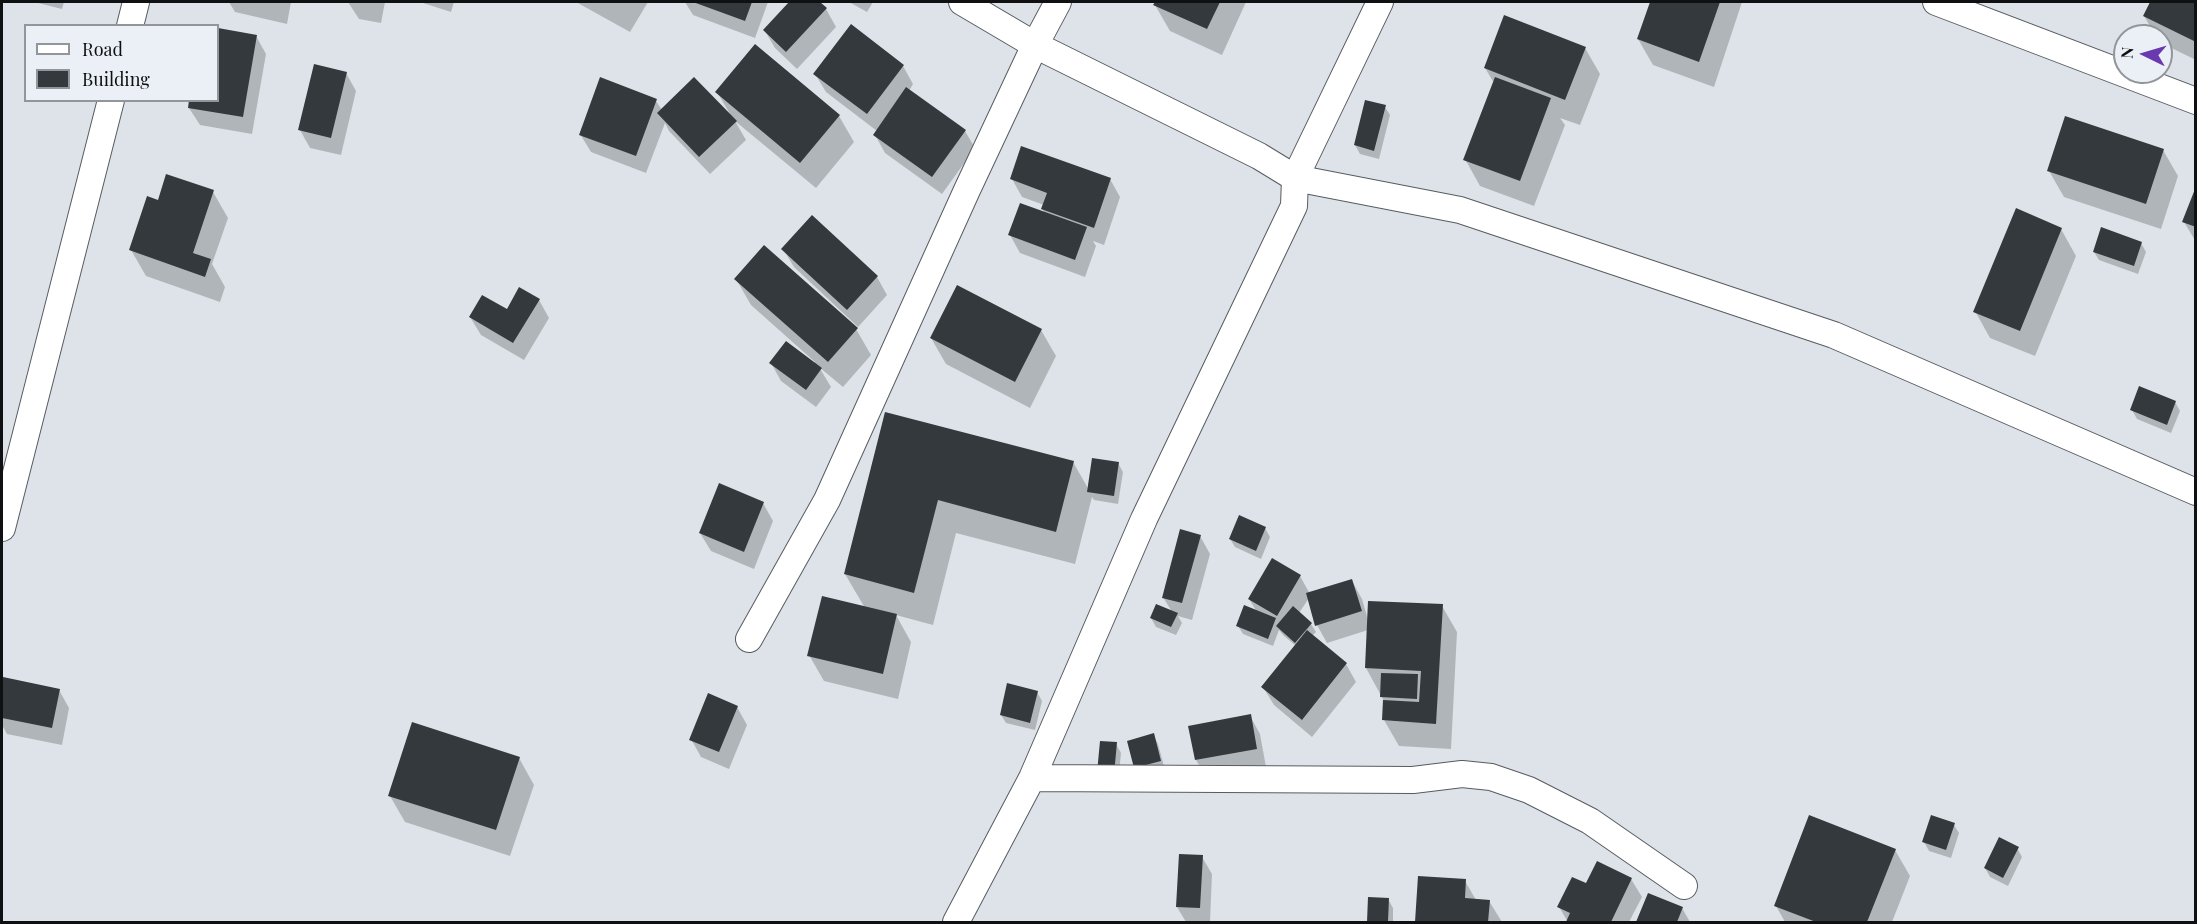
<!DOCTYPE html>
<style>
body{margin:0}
#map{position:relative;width:2197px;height:924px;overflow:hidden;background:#dde3e8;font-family:"Playfair Display",serif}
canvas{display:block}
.frame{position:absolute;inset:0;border:3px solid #0e1012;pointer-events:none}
.legend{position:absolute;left:24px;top:24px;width:195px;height:78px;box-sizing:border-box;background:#eaf0f5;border:2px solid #92969a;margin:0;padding:8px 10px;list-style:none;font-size:18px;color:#0e1012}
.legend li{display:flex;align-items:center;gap:12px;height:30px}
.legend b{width:30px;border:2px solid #92969a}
.north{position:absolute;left:2113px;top:24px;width:60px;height:60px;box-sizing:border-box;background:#eaf0f5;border:2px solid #92969a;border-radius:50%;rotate:275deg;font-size:16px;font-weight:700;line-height:24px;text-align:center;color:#0e1012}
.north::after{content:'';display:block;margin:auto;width:21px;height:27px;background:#6a39b0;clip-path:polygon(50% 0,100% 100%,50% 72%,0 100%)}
</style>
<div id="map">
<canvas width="2197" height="924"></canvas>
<div class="frame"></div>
<ul class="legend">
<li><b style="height:8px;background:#fff"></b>Road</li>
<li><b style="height:16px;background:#34393d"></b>Building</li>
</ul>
<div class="north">N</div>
</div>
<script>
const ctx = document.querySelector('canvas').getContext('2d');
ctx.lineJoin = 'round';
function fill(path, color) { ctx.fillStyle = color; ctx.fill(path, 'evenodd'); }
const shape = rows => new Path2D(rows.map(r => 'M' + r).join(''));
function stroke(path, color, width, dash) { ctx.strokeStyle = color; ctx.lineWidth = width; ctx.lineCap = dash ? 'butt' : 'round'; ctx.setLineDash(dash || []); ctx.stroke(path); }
const shadow = shape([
 [34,2,64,2,62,9],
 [229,2,291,2,287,24,235,12],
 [348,2,385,2,381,23,359,19],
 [420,2,454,2,451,12],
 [576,2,648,2,630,32],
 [685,2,768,2,755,38,693,15],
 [791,2,818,2,826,9,836,27,797,69,775,48,765,31],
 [849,2,873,2,867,12],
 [1156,2,1246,2,1222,55,1170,31,1155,5],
 [1652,2,1742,2,1714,87,1653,65,1638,39],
 [2151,2,2196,2,2196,60,2161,43,2161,36,2156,36,2144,16],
 [852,26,903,66,913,84,909,91,965,131,975,148,942,194,885,153,875,135,877,131,826,92,815,74],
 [218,29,256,36,266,54,252,134,200,125,189,108,218,100],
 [1585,48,1600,74,1580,125,1560,118,1565,125,1534,206,1480,186,1465,159,1494,83,1485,68],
 [346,73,356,91,341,155,310,148,300,130],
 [717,92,839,116,854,142,816,188,735,121,746,140,710,174,669,131,665,123,646,173,591,152,580,134,656,101,662,110,730,114],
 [1385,107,1390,115,1379,159,1360,154,1355,145],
 [2163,150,2178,176,2161,229,2064,197,2049,171],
 [1012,179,1110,179,1120,197,1104,245,1093,241,1096,246,1085,277,1020,253,1010,235,1045,213,1042,209,1044,205,1022,197],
 [213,192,228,218,212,264,225,287,220,302,146,276,131,250,159,202],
 [2196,193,2196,242,2184,222],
 [2061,229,2076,256,2035,356,1990,338,1975,311],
 [2141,243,2146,252,2138,274,2099,260,2094,252],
 [783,249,877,277,887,295,858,327,794,267],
 [736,279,856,329,871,355,843,387,819,367,831,387,816,407,781,381,771,363,813,364,815,362,751,305],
 [539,300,549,318,524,360,481,335,470,317,507,311],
 [1041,330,1056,356,1030,408,946,364,931,338],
 [2175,402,2180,411,2171,433,2137,419,2132,410],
 [886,414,1073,462,1089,490,1118,463,1123,472,1118,504,1094,500,1092,497,1075,564,956,533,933,625,896,615,911,642,898,699,824,681,809,655,865,608,845,574],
 [763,503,773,521,754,569,711,551,700,533],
 [1265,528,1270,537,1261,559,1235,547,1230,539],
 [1200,536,1210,554,1192,620,1178,616,1182,623,1176,635,1156,627,1151,618,1172,612,1163,597],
 [1273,560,1300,576,1310,594,1352,581,1362,599,1368,620,1442,606,1457,632,1451,749,1399,746,1384,720,1384,701,1366,668,1368,630,1327,643,1317,625,1309,598,1299,613,1311,624,1316,632,1312,636,1346,664,1356,682,1312,737,1274,705,1263,687,1296,646,1283,635,1279,630,1273,646,1243,634,1238,626,1257,612,1249,599],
 [2,680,3,683,59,690,69,708,62,745,7,734,2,725],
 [1037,692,1042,701,1035,730,1006,723,1001,715],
 [737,707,747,725,729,769,701,757,691,739],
 [1250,716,1260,734,1266,767,1206,777,1196,760],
 [1153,735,1158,744,1165,770,1135,768],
 [1116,744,1121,753,1118,783,1103,781],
 [519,758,534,785,510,856,405,822,390,796],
 [1954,825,1959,833,1951,858,1929,851,1924,842],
 [2017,848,2022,857,2008,886,1990,877,1985,868],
 [1895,850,1910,876,1892,922,1785,922,1776,906],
 [1202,857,1212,874,1210,922,1186,922,1177,907],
 [1419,878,1465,881,1476,900,1489,901,1502,922,1417,922],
 [1631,879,1642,897,1629,922,1568,922,1559,907,1587,885],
 [1649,895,1682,908,1690,922,1638,922],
 [1388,899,1393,908,1393,922,1368,922]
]);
const building = shape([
 [693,2,752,2,745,21],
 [789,2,820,2,827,8,786,52,763,30],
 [1155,2,1220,2,1207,29,1153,5],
 [1650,2,1720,2,1699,62,1637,39],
 [2150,2,2196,2,2196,42,2143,16],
 [1504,15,1586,47,1565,100,1484,68],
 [851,24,904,65,867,114,813,74],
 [218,28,257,35,243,117,188,108,189,100,218,100],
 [755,44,840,115,800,163,715,92],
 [314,64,347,72,331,138,298,130],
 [600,77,657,99,636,156,579,135],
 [694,77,737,121,699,157,657,113],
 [1495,77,1551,98,1520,181,1463,160],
 [906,87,966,130,932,177,873,135],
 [1365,100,1386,105,1374,151,1354,145],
 [2065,116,2164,149,2146,204,2047,171],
 [1021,146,1111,178,1094,228,1041,209,1047,193,1010,179],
 [166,174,214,190,193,253,211,259,205,277,129,250,147,196,158,200],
 [2195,189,2196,189,2196,227,2182,222],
 [1020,203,1087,227,1075,260,1008,235],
 [2016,208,2062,228,2020,331,1973,312],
 [812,215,878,276,847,310,781,249],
 [2101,227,2142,242,2134,266,2093,252],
 [764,245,858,328,828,362,734,279],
 [957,285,1042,329,1015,382,930,338],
 [519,287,540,299,513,343,469,317,482,295,507,309],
 [786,341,822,368,806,390,769,363],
 [2139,386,2176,401,2167,425,2130,410],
 [885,412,1074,461,1056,532,938,500,914,593,844,574],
 [1092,458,1119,462,1114,496,1087,492],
 [719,483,764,502,744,552,699,533],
 [1239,515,1266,527,1256,551,1229,539],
 [1180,529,1201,535,1182,603,1162,598],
 [1272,558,1301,575,1277,616,1248,599],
 [1352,579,1362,611,1315,626,1306,593],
 [822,596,897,614,883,674,807,656],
 [1368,601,1443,604,1436,724,1382,720,1383,700,1419,702,1421,671,1365,668],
 [1156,604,1178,613,1171,627,1150,618],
 [1244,605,1276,618,1268,639,1236,626],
 [1293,606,1312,623,1295,643,1276,626],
 [1307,630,1347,663,1302,720,1261,687],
 [1381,673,1418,674,1417,699,1380,697],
 [3,677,60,689,52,728,2,718],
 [1007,683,1038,691,1030,723,1000,715],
 [708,693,738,706,719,752,689,740],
 [1251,714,1257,749,1195,760,1188,726],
 [412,722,520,757,496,830,388,796],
 [1154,733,1161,761,1134,768,1127,741],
 [1100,741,1117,742,1114,775,1097,773],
 [1809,815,1896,849,1867,922,1816,922,1774,906],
 [1931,815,1955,823,1946,850,1922,842],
 [1999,837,2019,847,2003,878,1984,868],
 [1179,854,1203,855,1200,908,1176,907],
 [1597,861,1632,878,1611,922,1566,922,1570,913,1557,907,1572,877,1586,883],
 [1418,876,1466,879,1465,898,1490,900,1488,922,1415,922],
 [1648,893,1683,907,1677,922,1636,922],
 [1368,897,1389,898,1388,922,1367,922]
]);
const minor = shape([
 [1380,2,1295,178,1460,210,1834,335,2196,492],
 [1936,2,2196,101],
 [130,26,136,2],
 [2,528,111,100],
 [749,639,827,500,967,190,1035,45,1058,2],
 [1032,778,1413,780,1462,774,1491,777,1529,790,1590,821,1684,886],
 [956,922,1032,778,1144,519,1294,206,1295,178,1259,156,1035,45,962,2]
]);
fill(shadow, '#0003');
fill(building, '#34393d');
stroke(minor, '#575c61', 28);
stroke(minor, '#fff', 26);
</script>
